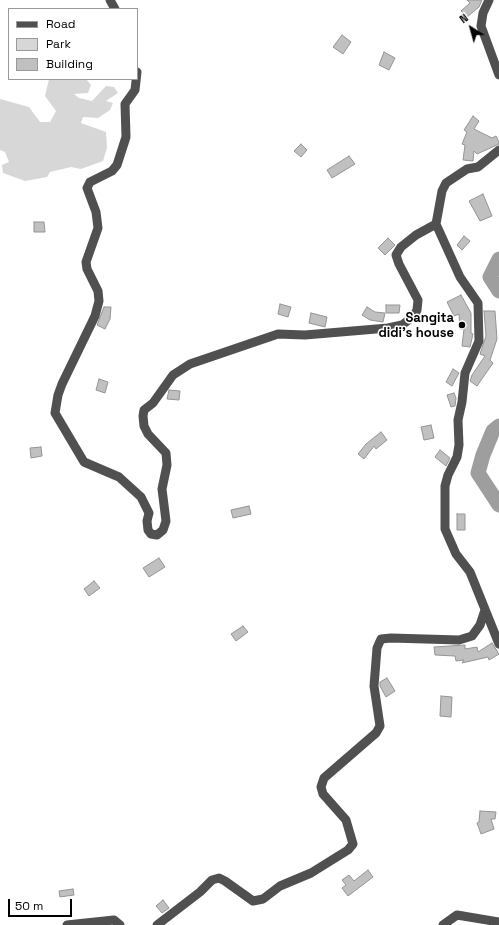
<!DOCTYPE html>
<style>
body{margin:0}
#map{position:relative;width:499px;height:925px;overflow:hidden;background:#fff;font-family:"Space Grotesk",sans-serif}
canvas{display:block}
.legend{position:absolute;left:8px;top:8px;width:130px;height:72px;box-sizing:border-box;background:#fff;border:1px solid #999;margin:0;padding:5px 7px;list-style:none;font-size:12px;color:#000}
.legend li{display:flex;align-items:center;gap:8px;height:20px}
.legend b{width:20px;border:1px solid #999}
.north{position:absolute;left:451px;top:8px;width:40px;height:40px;-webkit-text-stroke:3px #fff;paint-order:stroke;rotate:323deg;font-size:11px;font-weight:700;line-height:16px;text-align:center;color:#000}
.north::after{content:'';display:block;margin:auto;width:14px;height:18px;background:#000;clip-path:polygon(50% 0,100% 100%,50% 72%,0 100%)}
.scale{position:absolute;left:8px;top:899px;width:64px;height:18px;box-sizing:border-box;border:2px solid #000;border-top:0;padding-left:5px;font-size:12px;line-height:14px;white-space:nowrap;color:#000;-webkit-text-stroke:3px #fff;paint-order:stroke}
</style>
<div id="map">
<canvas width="499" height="925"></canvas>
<ul class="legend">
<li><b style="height:5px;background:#505050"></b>Road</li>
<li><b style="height:11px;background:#d7d7d7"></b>Park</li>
<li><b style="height:11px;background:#c0c0c0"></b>Building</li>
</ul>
<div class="north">N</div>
<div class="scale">50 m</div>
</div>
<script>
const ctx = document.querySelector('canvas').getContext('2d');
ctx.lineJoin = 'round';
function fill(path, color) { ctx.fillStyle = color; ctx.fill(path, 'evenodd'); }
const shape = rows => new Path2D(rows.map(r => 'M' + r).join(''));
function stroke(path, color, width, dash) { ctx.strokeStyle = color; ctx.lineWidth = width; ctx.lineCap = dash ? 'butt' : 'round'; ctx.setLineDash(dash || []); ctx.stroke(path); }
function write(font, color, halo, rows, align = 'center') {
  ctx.font = font + ' "Space Grotesk",sans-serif'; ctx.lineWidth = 3; ctx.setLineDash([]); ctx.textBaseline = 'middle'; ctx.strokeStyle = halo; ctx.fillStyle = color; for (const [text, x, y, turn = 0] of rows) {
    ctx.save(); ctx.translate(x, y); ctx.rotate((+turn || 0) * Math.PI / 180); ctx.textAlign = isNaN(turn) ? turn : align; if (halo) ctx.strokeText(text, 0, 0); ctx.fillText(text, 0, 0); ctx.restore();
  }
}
const green = shape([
 [49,79,86,79,91,85,88,93,74,94,79,98,92,101,106,86,114,87,118,93,106,101,113,103,110,110,98,118,83,117,81,123,106,132,107,148,103,161,81,169,71,167,50,172,47,177,25,181,3,173,2,165,9,162,5,152,0,150,0,99,29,107,40,122,50,122,56,111,45,96]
]);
const river = shape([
 [499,259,490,277,499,291],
 [499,426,493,431,483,455,478,473,499,505]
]);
const building = shape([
 [467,0,482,0,479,7,467,17,461,11,470,3,467,0],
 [342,35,351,42,343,54,333,47,342,35],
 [384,52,395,58,389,70,379,65,384,52],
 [473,116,479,121,474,129,492,138,496,136,499,142,499,144,477,154,474,151,473,161,463,160,465,145,462,144,467,132,464,130,473,116],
 [301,144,307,150,301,157,294,151,301,144],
 [349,156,355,164,332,178,327,170,349,156],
 [483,194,492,216,480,221,469,201,483,194],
 [34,222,44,222,45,232,34,232,34,222],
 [464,236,470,241,462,250,457,245,464,236],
 [388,238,395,245,385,255,378,248,388,238],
 [461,295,471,313,471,333,473,334,470,347,462,346,464,329,460,329,459,314,454,316,447,302,461,295],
 [280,304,291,307,288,317,278,314,280,304],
 [386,305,400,305,399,313,386,313,386,305],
 [104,307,111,307,110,319,105,329,97,325,104,307],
 [367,307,375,312,385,313,383,322,370,320,362,315,367,307],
 [484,311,495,311,497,339,490,360,493,363,477,386,470,381,472,375,485,356,480,354,486,336,484,311],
 [311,313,327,317,325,327,309,323,311,313],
 [453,369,459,373,452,386,446,382,453,369],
 [99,379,108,382,105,393,96,390,99,379],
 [169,390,180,391,179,400,167,399,169,390],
 [454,393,456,398,455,406,451,407,447,395,454,393],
 [431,425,434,438,424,440,421,427,431,425],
 [381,432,387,440,376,449,374,446,364,459,358,454,366,444,381,432],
 [41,447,42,456,31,458,30,448,41,447],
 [440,450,450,458,446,466,435,457,440,450],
 [249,506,251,514,233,518,231,510,249,506],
 [457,514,465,514,465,530,457,530,457,514],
 [159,558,165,567,149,577,143,568,159,558],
 [94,581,100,588,89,596,84,589,94,581],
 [243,626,248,632,236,641,231,634,243,626],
 [492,643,499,654,489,660,488,657,462,663,464,660,456,661,455,656,435,655,434,647,465,645,465,649,477,647,478,652,492,643],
 [387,678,395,691,386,697,380,686,380,682,387,678],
 [441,696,452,697,451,717,440,716,441,696],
 [480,811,496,812,495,819,491,819,494,829,481,834,477,823,479,822,480,811],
 [368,870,373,877,348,896,342,888,346,885,342,880,349,875,354,881,368,870],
 [73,889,74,895,60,897,59,891,73,889],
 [163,900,169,908,162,913,156,906,163,900]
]);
const minor = shape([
 [110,0,115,9],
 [489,0,483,13,481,26,499,75],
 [137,72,135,90,125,104,126,137,117,165,112,171,90,182,87,188,96,212,98,228,86,262,87,269,98,291,99,301,95,316,62,384,58,395,55,413,84,462,119,477,141,497,149,513,147,521,148,530,151,534,157,535,163,530,166,521,162,489,167,465,166,453,148,434,144,426,143,416,144,410,153,403,173,375,190,364,278,334,305,335,388,328,402,325,414,316,417,310,418,300,399,264,396,255,401,247,416,235,436,224],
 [499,150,478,167,467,169,446,183,442,191,436,224,460,277,478,303,479,341,465,373,462,402,458,420,459,445,457,457,448,475,445,486,445,529,456,554,470,572,499,644],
 [67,925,114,920,120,925],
 [157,925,200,892,212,880,219,878,225,881,253,901,263,899,280,886,311,873,348,850,353,844,346,820,323,794,321,787,324,778,376,733,380,726,374,686,377,648,381,639,391,638,459,640,472,636,480,625,485,610],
 [443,925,457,915,499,922]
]);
const markers = [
 [462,325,4,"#000"]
];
const poiNames = [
 ["Sangita",454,318],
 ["didi's house",454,333]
];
fill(green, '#d7d7d7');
stroke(river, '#9e9e9e', 15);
fill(building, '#c0c0c0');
stroke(building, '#949494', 1);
stroke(minor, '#505050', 9);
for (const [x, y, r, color] of markers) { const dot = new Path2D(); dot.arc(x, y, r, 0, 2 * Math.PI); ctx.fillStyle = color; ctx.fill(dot); stroke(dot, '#fff', 1.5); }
write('bold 13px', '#000', '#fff', poiNames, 'right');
</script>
